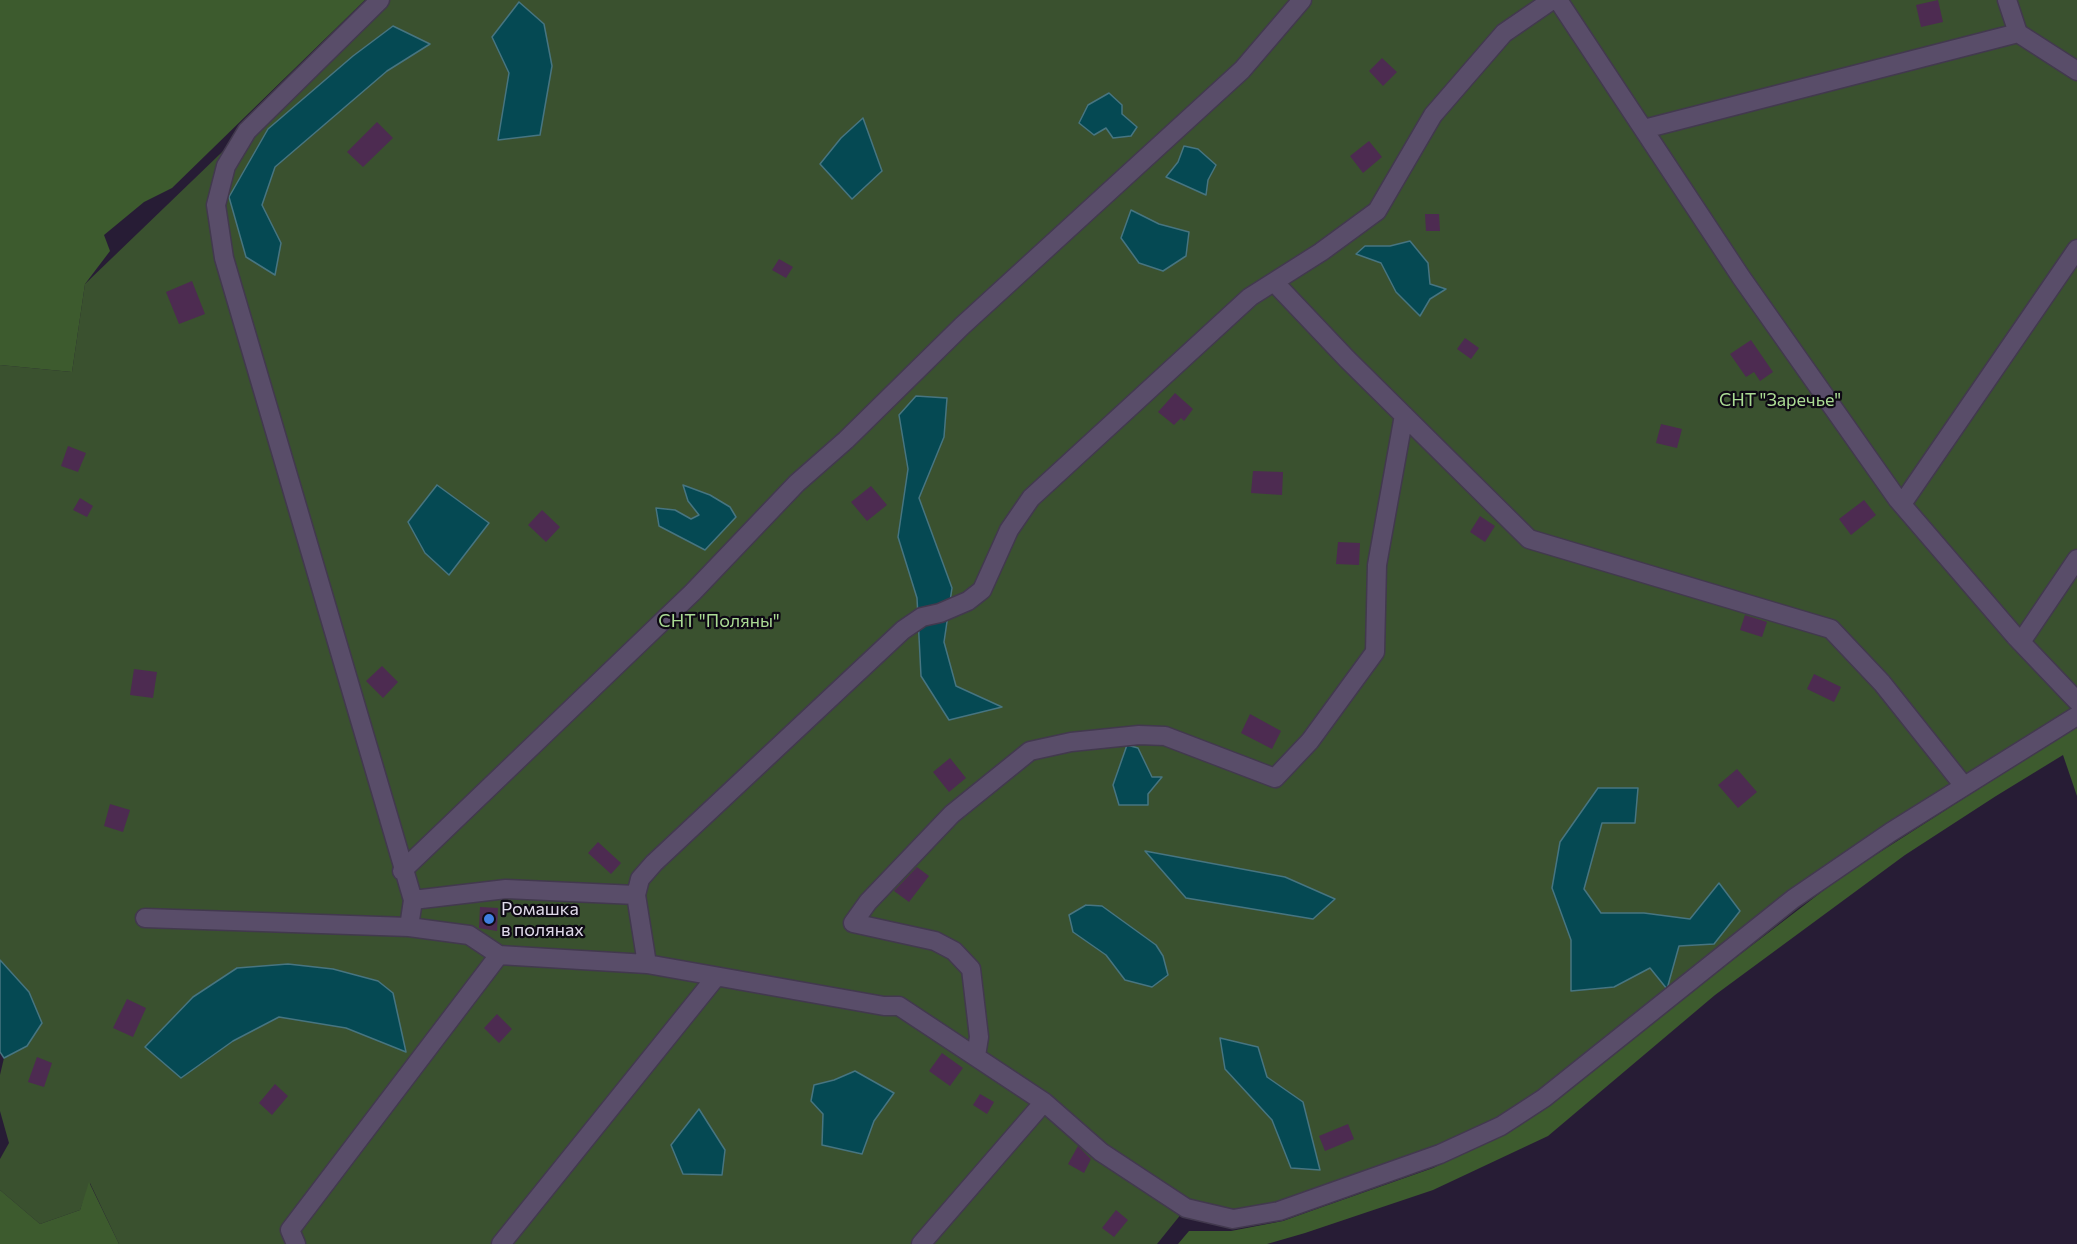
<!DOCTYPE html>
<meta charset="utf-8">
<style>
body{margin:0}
canvas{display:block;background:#271c35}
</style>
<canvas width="2077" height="1244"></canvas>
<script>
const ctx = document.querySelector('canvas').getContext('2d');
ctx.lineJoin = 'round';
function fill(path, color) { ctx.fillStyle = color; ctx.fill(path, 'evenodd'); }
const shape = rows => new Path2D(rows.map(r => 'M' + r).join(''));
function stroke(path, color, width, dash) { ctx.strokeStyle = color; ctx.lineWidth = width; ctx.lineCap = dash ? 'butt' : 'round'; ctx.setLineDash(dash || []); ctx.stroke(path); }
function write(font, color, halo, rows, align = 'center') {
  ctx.font = font + ' Commissioner,sans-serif'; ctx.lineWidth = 4.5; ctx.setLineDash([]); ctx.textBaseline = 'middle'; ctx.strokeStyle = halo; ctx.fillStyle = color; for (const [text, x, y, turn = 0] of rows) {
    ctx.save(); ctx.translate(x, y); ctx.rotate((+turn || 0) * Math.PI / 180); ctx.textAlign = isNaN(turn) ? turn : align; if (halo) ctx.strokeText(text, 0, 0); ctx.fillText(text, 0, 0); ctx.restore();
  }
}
const green = shape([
 [380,0,2077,0,2077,716,1891,832,1501,1126,1279,1211,1186,1208,1157,1244,119,1244,90,1183,80,1210,40,1224,0,1190,0,1159,9,1143,0,1111,0,1075,4,1058,27,1046,29,992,0,960,0,365,72,372,85,284]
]);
const forest = shape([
 [0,0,365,0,172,188,144,202,104,235,110,251,85,284,72,372,0,365],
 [2077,726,2077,796,2063,755,1996,796,1905,855,1715,995,1548,1136,1433,1190,1305,1233,1267,1244,1178,1244,1189,1231,1231,1231,1283,1221,1308,1212,1433,1168,1511,1130,1841,877],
 [89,1182,119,1244,0,1244,0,1190,40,1224,80,1210]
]);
const water = shape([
 [519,2,544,24,552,66,540,135,498,140,509,73,492,37,519,2],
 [393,26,430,44,387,71,275,167,262,205,281,243,275,275,246,257,229,197,268,129,353,56,393,26],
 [1109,93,1122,105,1122,114,1137,127,1131,136,1113,138,1106,128,1094,135,1079,123,1088,105,1109,93],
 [863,118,882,171,852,199,820,164,841,138,863,118],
 [1184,146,1198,149,1216,165,1208,180,1206,195,1166,177,1178,162,1184,146],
 [1131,210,1159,224,1189,232,1186,256,1163,271,1139,263,1121,238,1131,210],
 [1410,241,1428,263,1430,284,1446,289,1430,299,1420,316,1396,292,1381,263,1356,254,1365,246,1390,246,1410,241],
 [916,396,947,398,944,437,919,498,952,588,944,642,956,686,1002,707,949,720,921,676,917,598,898,537,908,469,899,415,916,396],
 [437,485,489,523,449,575,425,553,408,522,437,485],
 [683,485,710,495,730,507,736,517,705,550,659,526,656,508,675,510,691,519,699,515,688,501,683,485],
 [1127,745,1138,748,1152,777,1162,777,1148,794,1148,805,1119,805,1113,785,1127,745],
 [1598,788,1638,788,1635,823,1602,823,1584,889,1601,913,1644,913,1690,919,1719,883,1740,911,1714,944,1679,946,1667,989,1650,968,1614,987,1571,991,1571,940,1552,888,1560,842,1598,788],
 [1145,851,1285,877,1335,899,1313,919,1186,898,1145,851],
 [1086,905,1102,906,1156,945,1163,956,1168,975,1152,987,1125,980,1106,955,1073,932,1069,915,1086,905],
 [0,960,29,992,42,1023,27,1046,4,1058,0,1052,0,960],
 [288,964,333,969,378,981,393,993,406,1052,346,1028,279,1017,233,1041,181,1078,145,1047,193,997,237,968,288,964],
 [1220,1038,1258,1047,1267,1077,1303,1102,1320,1170,1291,1168,1272,1120,1225,1069,1220,1038],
 [855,1071,894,1093,874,1121,862,1154,822,1145,823,1114,811,1101,814,1085,834,1080,855,1071],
 [699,1109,725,1150,722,1175,683,1174,671,1145,699,1109]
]);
const building = shape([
 [1938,0,1943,22,1921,27,1916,5],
 [1382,58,1397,72,1383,86,1369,71],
 [377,122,393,138,363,167,347,152],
 [1369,141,1382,157,1363,173,1350,156],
 [1425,214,1439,214,1440,231,1426,231],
 [779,259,793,267,786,278,772,270],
 [192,281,205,314,179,324,166,292],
 [1465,338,1479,348,1471,359,1457,349],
 [1751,340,1773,372,1760,381,1754,372,1746,377,1730,354],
 [1175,393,1193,409,1184,421,1181,418,1174,425,1158,412],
 [1661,424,1682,429,1677,448,1656,443],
 [68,446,86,453,78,472,61,466],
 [1253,471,1283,472,1282,495,1251,493],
 [871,486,887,505,867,521,851,502],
 [80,498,93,506,87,517,73,510],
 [1864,500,1876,515,1851,535,1839,519],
 [542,510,560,527,546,542,528,525],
 [1480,516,1495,526,1485,542,1470,532],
 [1338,542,1360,543,1359,565,1336,564],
 [1745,615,1767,622,1762,637,1740,630],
 [382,666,398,682,383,698,366,681],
 [134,669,157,672,153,698,130,695],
 [1814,674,1841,687,1834,702,1807,689],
 [1250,714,1281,731,1272,749,1241,733],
 [950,758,966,778,949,792,933,772],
 [1737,769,1757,792,1738,808,1718,785],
 [110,804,130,810,123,832,104,826],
 [598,842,621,863,611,874,588,853],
 [917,867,929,876,909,902,894,891],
 [480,907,498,908,497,931,479,928],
 [127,999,146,1008,133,1037,113,1028],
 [497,1014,512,1029,499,1043,484,1028],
 [942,1053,963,1068,950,1086,929,1071],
 [37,1057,52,1063,44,1087,28,1082],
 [275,1084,288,1096,272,1115,259,1103],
 [980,1094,994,1102,987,1114,973,1105],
 [1348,1124,1354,1139,1325,1151,1319,1136],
 [1078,1146,1091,1159,1084,1173,1068,1164],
 [1116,1210,1128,1220,1114,1237,1102,1228]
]);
const minor = shape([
 [380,0,247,131,226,166,216,205,224,258,413,900,409,927],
 [1558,0,1741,277,1898,500,2015,636,2077,701],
 [2007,0,2018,33,2077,71],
 [1644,129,2018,33],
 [1274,282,1347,359,1529,539,1831,629,1882,683,1964,786],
 [1902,504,2077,249],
 [2021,642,2077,559],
 [402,871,693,592,797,483,846,440,962,326,1242,70,1302,0],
 [413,900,506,889,636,895],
 [145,918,409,927,469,935,499,955,647,964,884,1006,899,1006,1044,1102,1101,1152,1186,1208,1233,1219,1279,1211,1440,1154,1501,1126,1544,1098,1793,899,1891,832,2077,716],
 [647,964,636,895,640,879,654,863,903,630,922,617,940,613,968,601,982,590,1009,530,1031,498,1250,297,1321,252,1377,211,1433,115,1504,33,1552,0],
 [976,1056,979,1037,971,969,954,951,935,941,853,923,868,902,952,814,1030,751,1071,742,1139,735,1165,736,1275,778,1310,741,1375,652,1377,565,1404,415],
 [296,1244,290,1230,499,955],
 [501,1244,716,977],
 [921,1244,1044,1102]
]);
const markers = [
 [489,919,6,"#3f7fe0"]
];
const parkNames = [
 ["СНТ \"Заречье\"",1780,400],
 ["СНТ \"Поляны\"",719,621]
];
const poiNames = [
 ["Ромашка",501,909],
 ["в полянах",501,930]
];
fill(green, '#3a512f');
fill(forest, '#3d5b2e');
fill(water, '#054953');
stroke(water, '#477581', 1.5);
fill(building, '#4d2b51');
stroke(minor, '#42394e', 21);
stroke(minor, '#594d69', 18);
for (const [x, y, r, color] of markers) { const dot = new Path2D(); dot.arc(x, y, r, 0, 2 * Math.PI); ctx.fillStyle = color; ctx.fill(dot); stroke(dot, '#0e0914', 2); }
write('18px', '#abdb94', '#0e0914', parkNames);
write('18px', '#e1dbeb', '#0e0914', poiNames, 'left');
</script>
